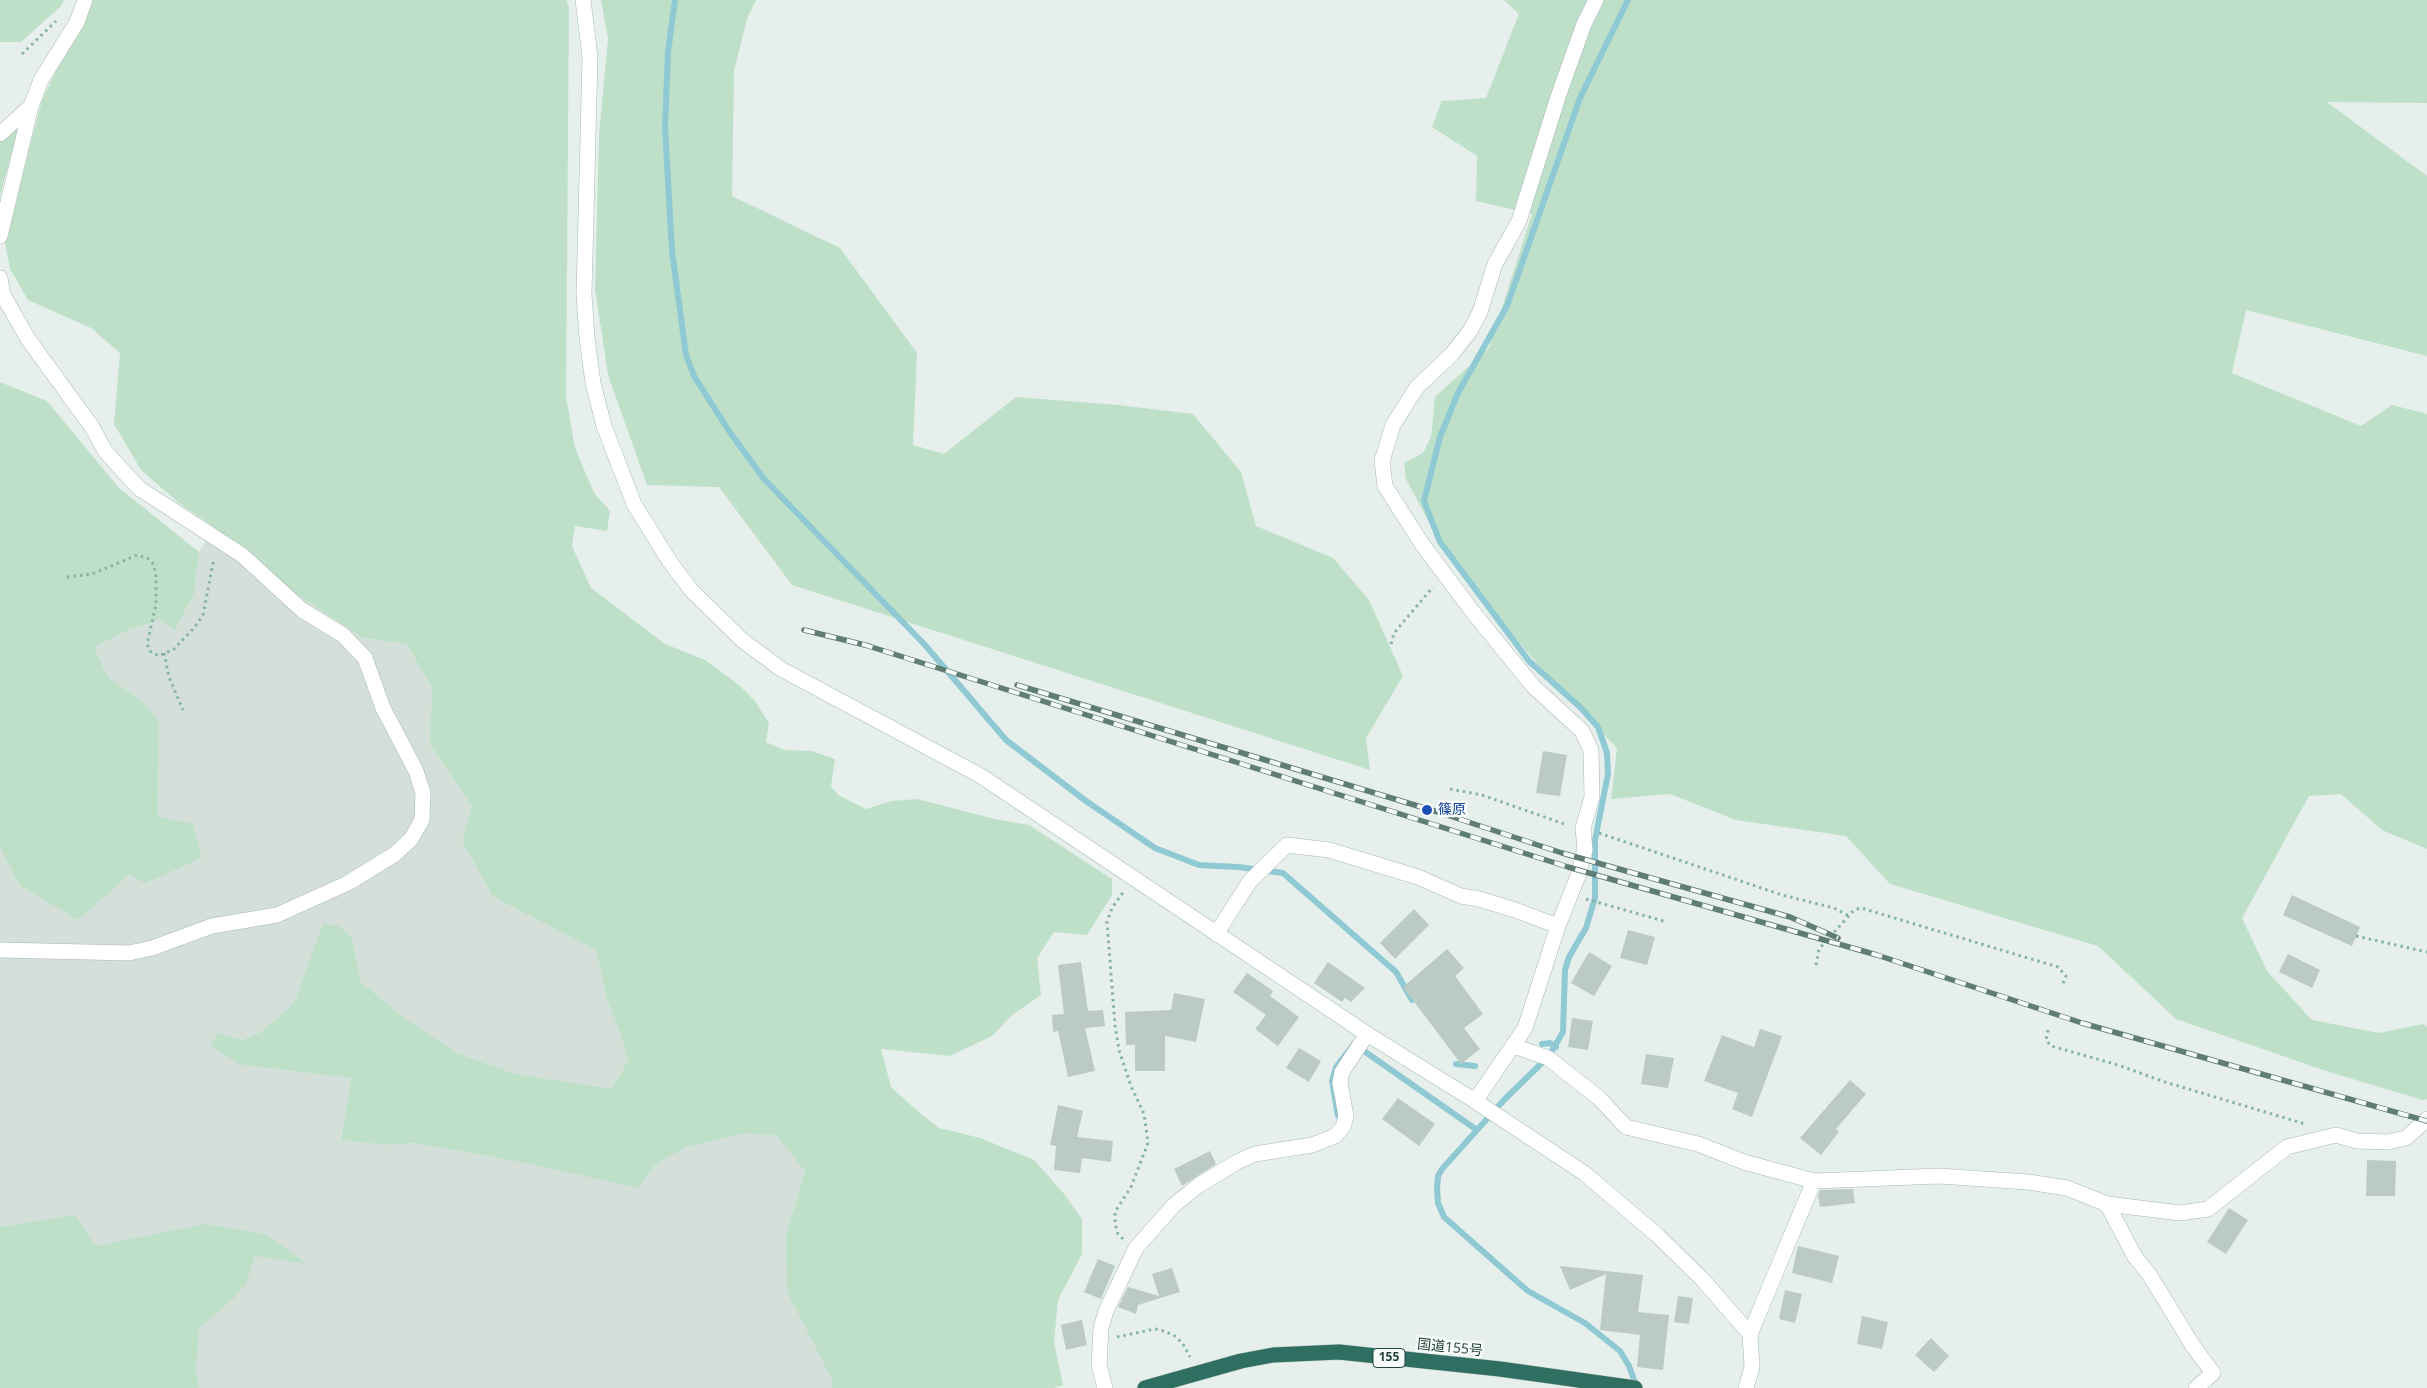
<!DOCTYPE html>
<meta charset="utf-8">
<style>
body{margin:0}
canvas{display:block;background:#e6efeb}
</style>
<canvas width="2427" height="1388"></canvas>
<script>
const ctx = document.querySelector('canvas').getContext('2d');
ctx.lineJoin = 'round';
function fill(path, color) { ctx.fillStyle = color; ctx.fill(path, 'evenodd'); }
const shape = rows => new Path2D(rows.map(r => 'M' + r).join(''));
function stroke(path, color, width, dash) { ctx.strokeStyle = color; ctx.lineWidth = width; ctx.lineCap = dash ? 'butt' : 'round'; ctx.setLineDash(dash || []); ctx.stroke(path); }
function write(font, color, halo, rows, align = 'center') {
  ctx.font = font + ' "Open Sans","Noto Sans JP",sans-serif'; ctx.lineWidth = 5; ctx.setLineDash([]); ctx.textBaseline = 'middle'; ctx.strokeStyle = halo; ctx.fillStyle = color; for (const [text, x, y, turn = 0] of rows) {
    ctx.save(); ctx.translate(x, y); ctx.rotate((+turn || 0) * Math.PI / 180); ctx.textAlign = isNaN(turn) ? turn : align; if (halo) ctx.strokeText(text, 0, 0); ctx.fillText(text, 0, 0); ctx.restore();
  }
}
const built = shape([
 [214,527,290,590,363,638,406,644,432,687,430,745,472,806,462,841,493,897,596,950,607,1000,620,1032,628,1060,612,1089,516,1074,457,1053,407,1020,361,982,352,938,324,924,294,1003,261,1032,242,1040,218,1033,242,1065,351,1078,341,1139,388,1145,414,1143,521,1162,655,1165,686,1147,745,1133,777,1136,805,1170,786,1233,833,1381,832,1388,0,1388,0,847,20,886,78,920,129,875,158,818,159,720,137,697,108,677,94,647,129,630,159,620,175,630,194,594,199,552]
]);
const green = shape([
 [0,0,64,0,61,6,21,42,0,42],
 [91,0,566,0,569,7,566,396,575,448,594,493,610,511,607,531,575,526,572,546,591,588,665,644,705,660,739,685,755,701,769,723,766,742,784,750,812,751,835,759,831,786,838,795,866,809,891,801,917,799,999,820,1029,825,1112,879,1112,895,1087,935,1054,932,1037,958,1041,995,1012,1015,992,1036,950,1056,881,1049,891,1087,921,1114,939,1128,980,1138,1034,1160,1065,1195,1082,1219,1082,1254,1058,1300,1054,1342,1063,1385,1054,1388,832,1388,833,1381,787,1292,786,1234,805,1171,777,1136,745,1133,686,1147,655,1165,639,1188,521,1162,414,1143,388,1145,341,1140,351,1078,242,1065,210,1046,218,1033,242,1040,261,1032,294,1003,323,924,339,926,352,938,361,982,407,1020,457,1053,516,1074,612,1089,628,1060,620,1032,607,1000,596,950,493,897,462,841,472,806,430,745,432,687,406,644,363,638,290,590,214,527,179,503,141,470,114,424,120,353,91,328,28,300,10,269,5,243,42,100],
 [601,0,756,0,747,19,734,71,732,196,840,248,917,353,913,445,944,454,1016,397,1118,405,1193,414,1241,472,1256,526,1333,558,1369,600,1403,676,1366,738,1370,770,792,585,719,487,647,485,608,375,595,289,599,135,608,39],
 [1504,0,2427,0,2427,103,2327,102,2427,176,2427,356,2246,310,2232,373,2361,426,2392,405,2427,414,2427,849,2382,830,2341,794,2309,796,2242,918,2267,971,2312,1020,2379,1033,2423,1024,2427,1027,2427,1099,2423,1100,2326,1071,2176,1019,2098,946,1890,884,1846,836,1736,820,1670,794,1611,799,1617,748,1560,690,1499,619,1431,526,1406,479,1404,463,1423,453,1431,437,1435,397,1489,348,1532,214,1476,201,1477,156,1432,127,1442,101,1486,98,1519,14],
 [19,126,3,184,0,196,0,138],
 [0,382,47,401,119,488,199,552,194,594,175,630,159,620,129,630,94,647,108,677,137,697,159,720,158,817,193,824,202,858,145,883,129,875,78,920,20,886,0,847],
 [75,1215,95,1246,206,1224,266,1234,307,1264,255,1256,246,1284,233,1299,199,1328,196,1372,199,1388,0,1388,0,1227]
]);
const stream = shape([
 [675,0,668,52,665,128,672,251,686,355,694,376,729,431,764,479,925,645,1006,740,1086,801,1155,848,1199,865,1238,867,1283,873,1396,972,1412,1000],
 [1628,0,1580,98,1507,306,1458,393,1440,437,1424,501,1440,542,1529,661,1581,708,1598,727,1607,753,1608,774,1595,840,1595,898,1586,928,1569,957,1565,970,1563,1032,1549,1056,1504,1100,1442,1169,1438,1176,1437,1189,1438,1203,1444,1217,1513,1278,1528,1291,1585,1323,1620,1351,1629,1366,1637,1388],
 [1542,1044,1550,1043,1556,1047],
 [1456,1064,1475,1066],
 [1338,1116,1332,1081,1336,1067,1354,1044,1477,1130]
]);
const building = shape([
 [1543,751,1567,755,1560,796,1536,793],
 [2292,895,2360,927,2352,946,2283,915],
 [1414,909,1429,925,1395,959,1380,943],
 [1628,930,1655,937,1647,965,1620,958],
 [1447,949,1464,968,1455,976,1483,1014,1464,1028,1480,1049,1461,1064,1403,987],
 [1589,952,1612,966,1594,996,1571,983],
 [2288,954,2320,970,2312,988,2279,972],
 [1081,962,1088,1011,1103,1010,1105,1026,1085,1028,1095,1071,1068,1077,1058,1031,1053,1032,1052,1015,1064,1014,1058,965],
 [1328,962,1365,988,1351,1002,1345,998,1342,1002,1314,983],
 [1247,973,1273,991,1270,996,1299,1017,1278,1046,1255,1029,1266,1015,1233,992],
 [1174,993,1205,999,1196,1042,1165,1036,1165,1071,1135,1071,1135,1045,1126,1045,1125,1012,1171,1010],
 [1572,1018,1593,1021,1588,1050,1568,1047],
 [1760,1029,1782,1036,1752,1117,1732,1109,1738,1093,1704,1081,1722,1035,1754,1047],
 [1299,1048,1321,1061,1309,1082,1286,1068],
 [1646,1054,1674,1058,1668,1088,1641,1084],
 [1850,1080,1866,1094,1836,1129,1839,1132,1821,1155,1800,1138],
 [1398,1098,1435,1124,1419,1146,1382,1119],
 [1058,1105,1083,1111,1077,1137,1113,1141,1111,1162,1082,1158,1080,1173,1054,1170,1056,1146,1050,1145],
 [1210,1151,1216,1164,1182,1186,1174,1169],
 [2367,1160,2396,1161,2395,1196,2366,1196],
 [1853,1189,1855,1203,1820,1207,1818,1195,1820,1190],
 [2229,1208,2248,1220,2226,1254,2207,1242],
 [1798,1246,1839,1256,1832,1283,1792,1273],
 [1098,1259,1115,1266,1101,1299,1084,1292],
 [1560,1266,1643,1275,1638,1312,1669,1315,1663,1370,1637,1367,1640,1335,1600,1330,1606,1274,1570,1290],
 [1172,1268,1180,1292,1138,1305,1136,1314,1118,1307,1128,1287,1159,1296,1152,1274],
 [1785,1290,1802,1294,1795,1323,1779,1319],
 [1678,1296,1693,1298,1689,1324,1674,1322],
 [1862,1316,1888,1322,1882,1349,1857,1344],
 [1082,1320,1087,1345,1066,1350,1061,1325],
 [1931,1338,1949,1356,1934,1372,1915,1355]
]);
const path = shape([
 [22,54,56,21],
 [67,577,92,574,137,555,149,559,154,565,156,578,156,605,147,644,150,651,159,656,174,649,194,628,203,615,214,558],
 [1391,644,1394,633,1433,587],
 [164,653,169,677,183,710],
 [1450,789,1482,795,1567,825],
 [1599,833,1782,895,1834,908,1849,916],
 [1586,899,1667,922],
 [2356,936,2427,952],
 [1816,965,1819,949,1854,910,1861,908,2058,967,2066,976,2062,986],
 [2048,1030,2046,1040,2051,1046,2118,1065,2165,1082,2305,1124],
 [1123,1239,1118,1234,1115,1224,1115,1212,1131,1187,1148,1143,1144,1114,1131,1086,1119,1050,1115,1025,1107,922,1112,908,1124,891],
 [1117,1337,1155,1329,1164,1331,1175,1336,1183,1344,1190,1357]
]);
const street = shape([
 [0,134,31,106],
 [0,236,31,106,41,80,77,22,85,0],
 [0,278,3,295,28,339,92,427,105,451,123,471,140,489,242,555,302,610,343,635,365,658,383,708,416,771,423,793,422,820,411,839,395,854,348,883,277,915,212,926,152,948,129,953,0,950],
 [1216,934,1250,881,1287,845,1329,850,1418,877,1461,896,1479,899,1515,910,1558,926],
 [1514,1046,1548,1058,1599,1098,1626,1127,1698,1144,1744,1162,1814,1181,1939,1176,2028,1182,2067,1188,2107,1204,2180,1213,2208,1209,2287,1147,2336,1135,2357,1141,2388,1142,2406,1138,2427,1119],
 [1475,1101,1525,1028,1558,926,1578,876,1585,850,1583,828,1592,797,1591,750,1582,731,1533,686,1472,611,1422,544,1385,486,1382,461,1393,425,1417,387,1452,354,1470,331,1480,312,1495,264,1519,221,1558,97,1584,24,1596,0],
 [2107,1204,2135,1257,2149,1274,2193,1346,2213,1373,2196,1388],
 [1750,1334,1814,1181],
 [1105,1388,1099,1365,1101,1328,1106,1311,1136,1248,1174,1205,1199,1185,1237,1162,1255,1154,1312,1145,1335,1136,1343,1127,1346,1116,1340,1083,1342,1072,1367,1034]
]);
const secondary = shape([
 [583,0,590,57,584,294,587,338,593,383,604,426,634,504,670,562,692,591,742,640,781,669,981,776,1367,1034,1475,1101,1584,1173,1657,1235,1702,1279,1750,1334,1752,1367,1746,1388]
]);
const highway = shape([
 [1145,1388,1241,1361,1273,1355,1339,1352,1500,1369,1635,1388]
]);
const rail = shape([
 [804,630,869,646],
 [862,644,1568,867,1877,955,2082,1023,2427,1121],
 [1017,685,1441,813,1562,853,1790,917,1838,938]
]);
const markers = [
 [1427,810,6,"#1a4fb4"]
];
const shields = [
 [1389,1358,32]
];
const shieldNames = [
 ["155",1389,1358]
];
const transitNames = [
 ["篠原",1438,810]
];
const streetNames = [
 ["国道155号",1450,1348,6]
];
fill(built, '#d4dfda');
fill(green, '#bfe0c8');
stroke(stream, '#8ec9d4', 6);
fill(building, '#bbcac4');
stroke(street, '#a8b8b2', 16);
stroke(secondary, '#a4bbb3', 16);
stroke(highway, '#c2cac8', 16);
stroke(path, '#86b3a5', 3, [2.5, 4]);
stroke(street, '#fff', 15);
stroke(secondary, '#fff', 15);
stroke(highway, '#2f6f62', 15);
stroke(rail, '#5f7d75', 5.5);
stroke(rail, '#f7fbf9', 4, [11]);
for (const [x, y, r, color] of markers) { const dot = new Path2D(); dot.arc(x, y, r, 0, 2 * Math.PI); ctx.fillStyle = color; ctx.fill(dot); stroke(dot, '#f7fbf9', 2); }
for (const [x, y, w] of shields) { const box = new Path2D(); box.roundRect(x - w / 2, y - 9.5, w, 19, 4); ctx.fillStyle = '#f7fbf9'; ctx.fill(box); stroke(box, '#24423a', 1); }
write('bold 12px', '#24423a', null, shieldNames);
write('14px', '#164399', '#f7fbf9', transitNames, 'left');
write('14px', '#24423a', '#f7fbf9', streetNames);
</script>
